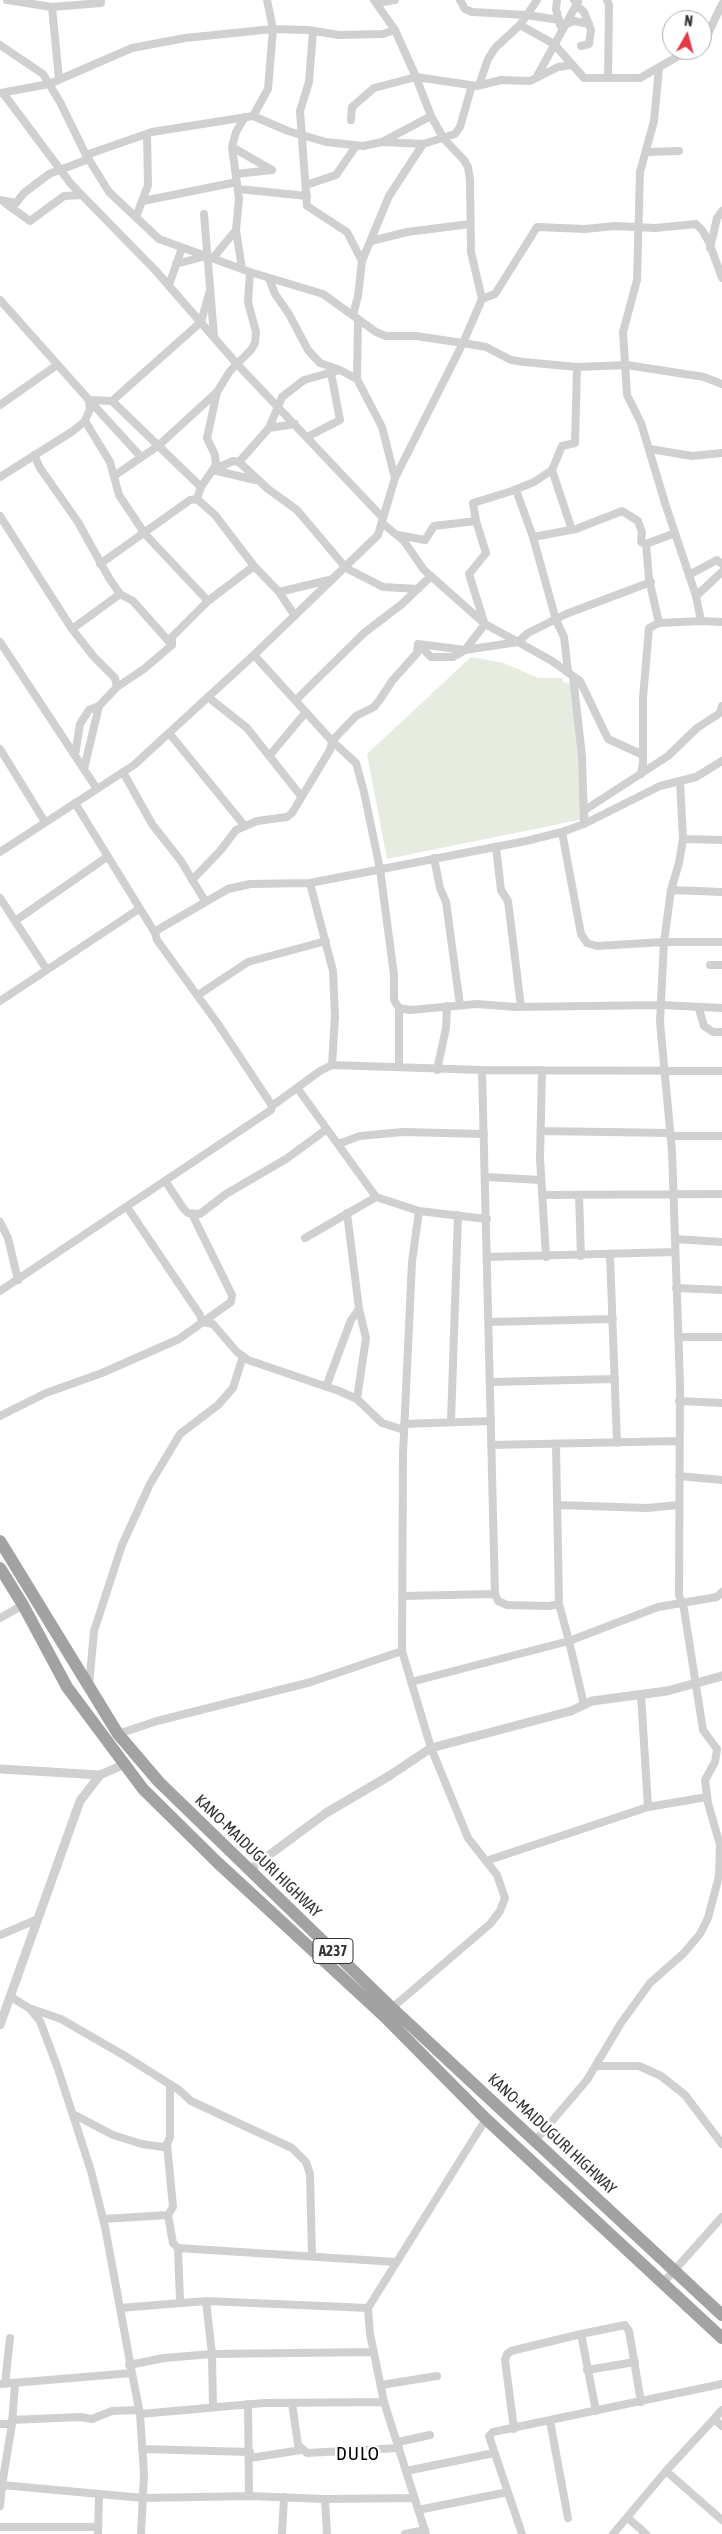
<!DOCTYPE html>
<style>
body{margin:0}
#map{position:relative;width:722px;height:2534px;overflow:hidden;background:#fff;font-family:"Asap Condensed",sans-serif}
canvas{display:block}
.north{position:absolute;left:662px;top:10px;width:50px;height:50px;box-sizing:border-box;background:#fff;border:1px solid #adadad;border-radius:50%;rotate:7deg;font-size:14px;font-weight:700;line-height:20px;text-align:center;color:#333}
.north::after{content:'';display:block;margin:auto;width:18px;height:22px;background:#e63946;clip-path:polygon(50% 0,100% 100%,50% 72%,0 100%)}
</style>
<div id="map">
<canvas width="722" height="2534"></canvas>
<div class="north">N</div>
</div>
<script>
const ctx = document.querySelector('canvas').getContext('2d');
ctx.lineJoin = 'round';
function fill(path, color) { ctx.fillStyle = color; ctx.fill(path, 'evenodd'); }
const shape = rows => new Path2D(rows.map(r => 'M' + r).join(''));
function stroke(path, color, width, dash) { ctx.strokeStyle = color; ctx.lineWidth = width; ctx.lineCap = dash ? 'butt' : 'round'; ctx.setLineDash(dash || []); ctx.stroke(path); }
function write(font, color, halo, rows, align = 'center') {
  ctx.font = font + ' "Asap Condensed",sans-serif'; ctx.lineWidth = 5; ctx.setLineDash([]); ctx.textBaseline = 'middle'; ctx.strokeStyle = halo; ctx.fillStyle = color; for (const [text, x, y, turn = 0] of rows) {
    ctx.save(); ctx.translate(x, y); ctx.rotate((+turn || 0) * Math.PI / 180); ctx.textAlign = isNaN(turn) ? turn : align; if (halo) ctx.strokeText(text, 0, 0); ctx.fillText(text, 0, 0); ctx.restore();
  }
}
const green = shape([
 [471,657,504,663,538,678,562,678,563,682,578,685,589,818,387,859,367,754]
]);
const minor = shape([
 [7,0,52,7,101,3,101,0],
 [460,0,465,9,472,12,527,15,520,25,554,44,584,78,640,78,689,50],
 [537,0,527,15,559,20],
 [557,0,556,9,560,25],
 [607,0,609,5,608,78],
 [377,3,395,0],
 [576,5,584,12,591,30,589,44,581,46],
 [52,7,59,79],
 [564,25,574,21,589,24],
 [313,31,309,82,300,111,307,206,347,232,362,261],
 [702,41,706,38,722,4],
 [0,45,43,74,60,102,86,155,109,192,159,239,250,272,323,294,376,332,386,336,416,336,463,343,486,347,511,360,524,362,577,367,627,365,704,377,722,384],
 [659,68,654,121,640,172,637,280,623,332,627,395,641,423,665,503,696,596],
 [536,78,578,2,574,0],
 [479,85,488,59,496,47,520,25],
 [0,93,49,84,132,48,185,38,273,29,308,30,339,35,383,34,395,30],
 [3,93,71,184,156,271,237,364,383,518],
 [253,116,288,131,326,142,363,146,382,142,423,144,455,134,460,127,472,85],
 [351,120,352,107,374,88,416,77,477,86,501,80,530,81,558,67,572,65],
 [382,142,431,116],
 [232,147,272,170],
 [647,152,679,151],
 [86,155,152,132,253,116,268,89,273,29,267,0],
 [236,174,272,170],
 [306,185,336,175,356,146],
 [238,189,307,196],
 [0,200,16,203,24,193,49,174,89,159],
 [143,201,237,182],
 [5,203,30,221,64,196,81,195],
 [204,214,214,336],
 [136,217,148,185,147,134],
 [371,241,407,232,470,224],
 [710,248,717,218,722,211],
 [213,258,236,230],
 [176,264,206,256],
 [242,269,236,230,239,199,232,147,236,132,245,117],
 [269,278,275,294,289,314,308,350,320,363,340,370,357,379,382,427,395,478],
 [169,285,182,248],
 [482,299,495,294,537,227,585,229,615,226,655,228,696,224,702,230,709,242,722,278],
 [0,300,89,400,90,409,85,421,73,431,0,477],
 [353,315,358,296,362,261,389,196,423,144],
 [357,379,358,319],
 [89,400,112,401,201,322,210,290],
 [89,400,141,457],
 [112,401,201,487],
 [0,405,57,365],
 [85,421,110,462,119,495,145,534,208,601,172,637,172,645],
 [269,428,295,424],
 [307,437,340,420,331,373],
 [650,449,692,456,722,453],
 [34,455,40,468,78,522,109,578,120,594,133,601,172,645,144,669,117,687],
 [239,462,269,428,282,397,304,380,340,370],
 [213,470,233,461,239,462,268,489,297,510,346,568,383,587,418,589],
 [213,470,255,480],
 [552,470,572,530],
 [114,476,158,446,217,392],
 [516,490,533,537,556,620,564,637,568,671],
 [197,499,201,487,216,465,215,455,207,438,217,392,230,371,251,350,255,343,256,332,248,302,250,272],
 [0,516,72,629,94,657,115,678,117,687,99,706,89,710,80,724,75,755],
 [476,521,473,503,512,491,534,482,552,470,562,446,575,443,577,367],
 [382,523,404,541,424,570,485,624,518,642,528,633,566,614,651,582],
 [398,535,425,540,434,526,476,521,486,553,469,574,484,622],
 [533,537,576,529,622,511,638,521,642,532,641,542,646,544],
 [646,544,675,533],
 [100,564,190,500,197,499,215,515,254,566],
 [722,572,696,596,701,621,722,622],
 [689,575,717,560,722,564],
 [279,592,333,579],
 [208,601,254,566,279,592,295,616],
 [659,623,701,621],
 [72,629,120,594],
 [0,642,97,789],
 [418,644,431,657,453,657,465,650,518,642,552,661,580,681,608,739,643,755],
 [418,644,465,650,485,624],
 [254,655,332,741,356,763,364,792,380,869,394,975,394,1000,399,1008,410,1010,477,1004,516,1007,661,1005,722,1008],
 [573,677,582,756,584,824],
 [208,697,247,728,301,796],
 [296,700,364,633,402,604,431,576],
 [169,733,244,825],
 [0,749,45,822],
 [270,755,306,712],
 [84,769,99,706],
 [123,772,152,824,181,861,205,901],
 [641,774,643,763,643,698,649,628,659,623,649,579,646,544],
 [75,803,155,933],
 [585,810,668,756,697,728,720,713,722,706],
 [562,832,581,934,587,943,597,946,664,942,722,942],
 [683,839,722,840],
 [496,847,501,890,508,901,521,1007],
 [0,852,134,765,256,653,378,535,395,478,463,343,482,299,471,252,470,180,468,167,464,160,444,139,431,116,416,77,395,30,374,0],
 [434,858,440,888,446,902,460,1005],
 [192,880,220,851,236,830,257,821,287,817,292,813,330,750,332,741,356,716,374,707,381,698,392,681,417,653,418,644],
 [310,883,333,971,335,1016,332,1065],
 [671,890,722,892],
 [0,898,15,921],
 [710,965,722,965],
 [47,970,15,921,107,857],
 [198,995,248,962,326,941],
 [0,1001,139,909],
 [399,1008,399,1066],
 [699,1009,704,1026,713,1032,722,1032],
 [437,1070,446,1028,447,1006],
 [482,1070,495,1594,498,1601,507,1605,549,1606,559,1604],
 [542,1070,540,1158,546,1257],
 [298,1089,376,1197,419,1211,412,1262,403,1454,402,1651,431,1748,468,1838,497,1875,505,1898,500,1911,490,1924,392,2008],
 [272,1106,320,1071,332,1065,482,1070,722,1071],
 [541,1131,670,1133],
 [670,1136,722,1136],
 [338,1144,360,1136,403,1132,484,1134],
 [486,1177,541,1180],
 [166,1182,183,1208,188,1213,200,1214,226,1194,286,1159,327,1129],
 [542,1195,722,1194],
 [579,1195,581,1256],
 [127,1207,200,1315,202,1322],
 [419,1211,487,1219],
 [0,1222,8,1238,18,1280],
 [305,1238,376,1197],
 [675,1239,722,1242],
 [610,1255,617,1443],
 [488,1257,675,1252],
 [676,1288,722,1290],
 [0,1291,271,1110,272,1106,269,1101,218,1024,157,940,155,933,159,929,228,889,250,884,310,883,526,841,562,832,584,824,660,786,696,777,722,761],
 [202,1322,213,1324,237,1352,248,1360,339,1391,357,1399,382,1423,404,1430],
 [489,1322,613,1319],
 [678,1337,722,1337],
 [490,1382,615,1379],
 [326,1387,351,1320,359,1309,347,1213],
 [357,1399,366,1338,359,1309],
 [679,1401,722,1403],
 [0,1416,46,1393,102,1373,179,1339,231,1302,232,1295,192,1214],
 [451,1422,458,1215],
 [404,1424,491,1421],
 [491,1445,679,1441],
 [679,1476,722,1480],
 [558,1505,647,1508,679,1505],
 [402,1596,495,1594],
 [0,1618,23,1605],
 [411,1682,569,1641,559,1604,556,1445],
 [89,1686,94,1631,122,1545,150,1484,180,1434,218,1405,233,1388,243,1356],
 [641,1695,648,1807],
 [584,1705,569,1641,658,1607,717,1597,722,1592],
 [118,1734,157,1721,311,1682,402,1651],
 [486,1861,648,1807,707,1797],
 [0,1935,38,1919],
 [11,1997,29,2008,40,2021,58,2069,91,2171,105,2227,132,2373],
 [29,2008,61,2019,125,2056,179,2090,191,2101,292,2148,306,2162,310,2174,312,2255],
 [596,2066,639,2066,661,2076,685,2095,722,2144],
 [170,2084,170,2137,167,2144,173,2207,168,2215,173,2243,178,2248,396,2262],
 [73,2114,113,2135,142,2144,163,2147,167,2144],
 [535,2141,587,2080,621,2023,650,1983,683,1954,700,1934,708,1918,719,1876,720,1845,708,1803,705,1780,715,1762,717,1749,703,1730,684,1609,679,1595,680,1384,672,1151,660,1022,664,942,671,890,679,863,683,839,680,781],
 [103,2219,168,2215],
 [178,2248,180,2301],
 [663,2283,722,2217],
 [206,2301,212,2354,213,2407],
 [120,2308,206,2301,368,2308],
 [129,2365,164,2358,212,2354,373,2352],
 [587,2370,635,2362],
 [0,2384,132,2373,140,2414,144,2474,141,2534],
 [5,2384,10,2338],
 [381,2385,437,2376],
 [292,2403,298,2445,307,2453,399,2448],
 [722,2410,714,2419,722,2426],
 [596,2411,581,2334,625,2325,629,2331,641,2402],
 [140,2414,264,2403,384,2402],
 [12,2420,80,2417,92,2419,112,2411,139,2410],
 [550,2421,568,2518],
 [0,2424,12,2424],
 [514,2429,505,2360,507,2354,511,2351,581,2334],
 [398,2442,430,2435],
 [142,2449,250,2452],
 [250,2458,301,2450],
 [406,2471,494,2453],
 [666,2471,722,2520],
 [0,2484,2,2485,12,2424,15,2384],
 [249,2496,325,2499,414,2498],
 [325,2499,327,2534],
 [0,2506,2,2485,143,2498,249,2496,248,2404],
 [418,2510,508,2492],
 [628,2518,646,2534],
 [0,2527,98,2527],
 [98,2534,99,2495],
 [282,2534,284,2497],
 [405,2534,425,2530],
 [426,2534,384,2402,370,2334,368,2308,486,2119],
 [522,2534,489,2436,493,2432,722,2384],
 [613,2534,666,2471,714,2419]
]);
const tertiary = shape([
 [0,1769,100,1775,125,1764],
 [249,1870,326,1813,389,1776,431,1748,571,1711,592,1701,667,1691,722,1676],
 [0,2025,80,1801,100,1775]
]);
const trunk = shape([
 [0,1541,118,1734,159,1782,392,2008,722,2315],
 [0,1568,23,1605,67,1687,143,1789,217,1862,384,2016,486,2119,722,2338]
]);
const shields = [
 [333,1951,40]
];
const shieldNames = [
 ["A237",333,1951]
];
const streetNames = [
 ["KANO-MAIDUGURI HIGHWAY",258,1856,44],
 ["KANO-MAIDUGURI HIGHWAY",552,2134,43]
];
const quarterNames = [
 ["DULO",358,2454]
];
fill(green, '#e6ecdf');
stroke(minor, '#d0d0d0', 8);
stroke(tertiary, '#d0d0d0', 9);
stroke(trunk, '#a2a2a2', 12);
for (const [x, y, w] of shields) { const box = new Path2D(); box.roundRect(x - w / 2, y - 12.5, w, 25, 4); ctx.fillStyle = '#fff'; ctx.fill(box); stroke(box, '#333', 1); }
write('bold 15px', '#333', null, shieldNames);
write('16px', '#333', '#fff', streetNames);
ctx.letterSpacing = '1px';
write('19px', '#000', '#fff', quarterNames);
ctx.letterSpacing = '0px';
</script>
